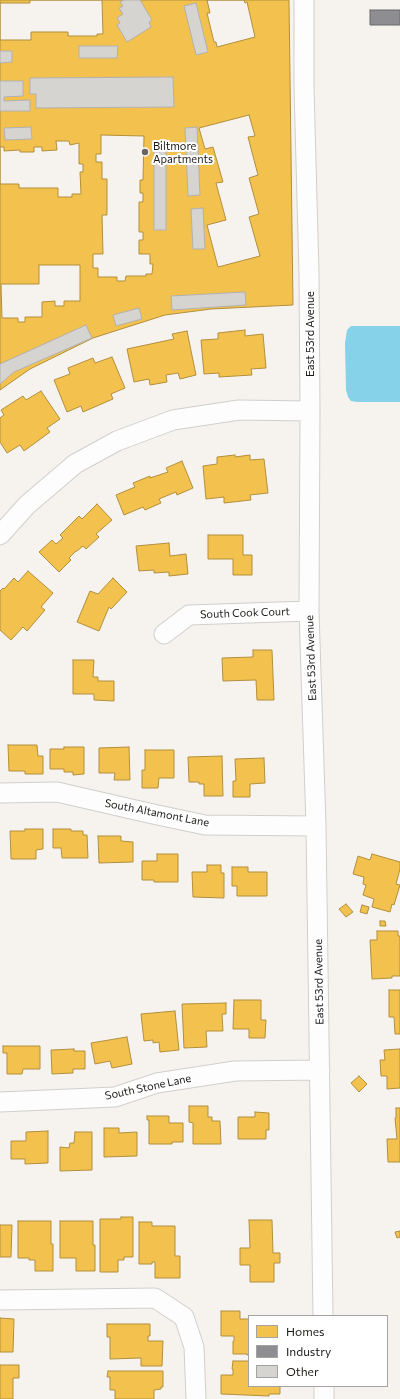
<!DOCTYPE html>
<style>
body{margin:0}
#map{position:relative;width:400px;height:1399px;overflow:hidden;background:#f6f3ef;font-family:Commissioner,sans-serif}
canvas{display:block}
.legend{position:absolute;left:248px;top:1315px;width:140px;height:72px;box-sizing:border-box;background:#fff;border:1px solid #a4a3a2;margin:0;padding:5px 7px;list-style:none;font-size:12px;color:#1b1916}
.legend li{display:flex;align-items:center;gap:8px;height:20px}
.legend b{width:20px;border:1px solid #a4a3a2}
</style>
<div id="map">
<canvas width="400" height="1399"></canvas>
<ul class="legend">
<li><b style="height:11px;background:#f2c14e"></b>Homes</li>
<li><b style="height:11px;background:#8d8d92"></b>Industry</li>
<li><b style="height:11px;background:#d6d4d1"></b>Other</li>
</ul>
</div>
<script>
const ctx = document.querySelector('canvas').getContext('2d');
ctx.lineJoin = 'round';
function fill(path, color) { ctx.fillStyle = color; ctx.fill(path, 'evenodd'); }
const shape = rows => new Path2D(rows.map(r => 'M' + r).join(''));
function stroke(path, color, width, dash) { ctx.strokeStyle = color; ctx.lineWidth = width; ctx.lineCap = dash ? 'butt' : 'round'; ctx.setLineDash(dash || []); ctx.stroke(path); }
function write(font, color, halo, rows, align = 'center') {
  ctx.font = font + ' Commissioner,sans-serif'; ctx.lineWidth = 4; ctx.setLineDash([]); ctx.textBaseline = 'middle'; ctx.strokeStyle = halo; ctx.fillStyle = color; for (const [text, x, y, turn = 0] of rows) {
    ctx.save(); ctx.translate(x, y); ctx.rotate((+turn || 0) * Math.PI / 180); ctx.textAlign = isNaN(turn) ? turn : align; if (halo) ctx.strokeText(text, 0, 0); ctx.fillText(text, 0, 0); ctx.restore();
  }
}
const water = shape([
 [351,326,400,326,400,402,357,402,351,401,348,397,346,390,345,343,347,330]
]);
const homes = shape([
 [0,0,289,0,293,305,211,309,165,315,93,338,30,369,0,390,0,0],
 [30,0,102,0,103,34,97,34,97,36,68,36,68,32,31,32,31,40,0,40,0,3,30,3,30,0],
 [207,0,244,0,245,3,247,2,255,37,217,47,216,42,214,42,207,13,210,13,207,0],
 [249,115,255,136,248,137,258,175,249,178,259,214,249,217,260,256,218,267,207,225,226,220,216,183,223,182,213,147,205,149,199,128,249,115],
 [101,135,144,136,143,180,140,180,140,193,143,193,143,202,139,202,139,232,143,232,143,240,139,240,139,254,150,254,150,264,153,264,152,274,146,274,146,276,126,276,125,281,117,281,117,277,98,277,98,268,93,268,93,254,103,254,102,215,107,215,107,179,102,179,102,162,96,162,96,154,101,154,101,135],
 [56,141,69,141,70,145,79,143,79,164,83,164,83,172,80,172,81,194,72,194,72,197,58,197,58,188,19,188,19,184,0,184,0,147,4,147,4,151,20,150,20,152,34,152,34,147,42,147,42,151,57,150,56,141],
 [39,265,80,265,80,301,64,301,64,306,55,306,55,301,42,302,42,317,25,317,25,322,18,322,18,318,2,318,1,284,39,284,39,265],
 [245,330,245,336,263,334,266,368,251,369,252,375,219,377,219,373,204,374,201,340,218,339,218,333,245,330],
 [187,331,196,375,180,379,178,373,166,375,167,382,150,385,149,379,134,382,127,349,174,339,172,334,187,331],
 [112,357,125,388,111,394,113,399,83,412,81,406,67,412,54,380,70,374,68,368,93,358,95,363,112,357],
 [41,391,60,419,47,428,50,432,24,451,20,445,7,453,0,442,0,418,4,415,1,410,23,396,26,400,41,391],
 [235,455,235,457,250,455,250,460,264,459,268,493,250,495,251,500,224,503,224,497,206,499,203,466,217,464,217,457,235,455],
 [182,461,193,488,177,495,176,492,159,499,161,503,145,510,143,507,124,515,116,495,135,487,133,483,150,476,150,478,168,472,166,468,182,461],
 [97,504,112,520,96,534,99,537,86,549,83,546,77,551,76,551,69,558,71,560,59,572,39,552,52,540,56,544,63,538,60,535,79,516,82,519,97,504],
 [208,535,243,535,243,555,252,555,252,575,233,575,233,559,208,559,208,535],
 [169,543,170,556,186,554,188,574,169,576,169,572,154,573,154,570,139,571,136,546,169,543],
 [28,571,53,593,41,607,45,610,27,631,23,627,11,640,0,630,0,591,3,588,4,589,14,578,18,582,28,571],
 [113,578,127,592,111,609,109,607,99,631,77,622,90,591,98,594,113,578],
 [253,650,272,650,274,700,257,700,256,680,223,681,222,658,253,657,253,650],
 [73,660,94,660,93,677,98,677,98,681,114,681,114,701,94,700,94,694,73,694,73,660],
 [8,745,37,745,38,756,43,756,43,774,25,774,25,771,9,771,8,745],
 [64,747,84,747,84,774,73,775,73,772,64,772,64,769,50,769,50,749,64,749,64,747],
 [129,747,130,780,114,780,115,773,99,773,99,748,129,747],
 [145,750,174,750,174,778,159,778,158,788,142,788,142,770,145,770,145,750],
 [222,756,223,796,204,796,204,784,199,784,199,782,189,782,188,757,222,756],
 [264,758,265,783,250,784,250,797,233,797,233,781,236,781,235,759,264,758],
 [25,829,43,829,43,849,36,850,36,859,11,859,10,831,25,831,25,829],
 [53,829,71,829,71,831,83,831,83,835,87,835,88,858,62,858,61,848,53,848,53,829],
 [98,836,121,836,121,841,133,842,133,862,99,863,98,836],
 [157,854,178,854,178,882,154,882,154,880,142,880,142,861,157,861,157,854],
 [372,854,400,862,400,869,396,884,400,885,394,905,392,904,390,912,372,907,374,899,363,895,366,885,363,884,364,877,353,874,358,856,370,860,372,854],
 [207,865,221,865,221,873,224,873,224,898,193,897,192,872,207,872,207,865],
 [232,867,248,867,248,872,267,872,267,896,237,896,237,886,232,886,232,867],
 [346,904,353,912,346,917,339,909,346,904],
 [362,905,369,907,367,914,360,912,362,905],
 [380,921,385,921,386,926,380,926,380,921],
 [377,931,398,931,398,936,400,936,400,976,392,976,392,978,372,979,370,940,377,940,377,931],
 [389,990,400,990,400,1034,395,1034,394,1017,389,1017,389,990],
 [234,1000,261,1000,261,1020,266,1020,265,1038,249,1038,249,1029,233,1029,234,1000],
 [226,1003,226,1014,222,1014,223,1031,206,1031,207,1047,184,1048,182,1004,226,1003],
 [175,1011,179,1050,160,1052,159,1042,153,1043,153,1040,144,1041,141,1014,175,1011],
 [127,1037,132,1064,112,1068,110,1061,95,1064,91,1043,127,1037],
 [3,1046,40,1046,40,1069,23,1069,22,1074,7,1074,7,1053,3,1053,3,1046],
 [74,1049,74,1051,85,1051,85,1069,73,1069,73,1073,52,1074,51,1050,74,1049],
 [400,1049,400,1088,387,1089,387,1076,381,1076,380,1060,385,1060,384,1050,400,1049],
 [359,1076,367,1084,359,1092,351,1083,359,1076],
 [189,1106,208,1106,208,1117,212,1117,212,1121,220,1121,221,1144,193,1144,193,1123,189,1122,189,1106],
 [396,1108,400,1108,400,1162,388,1162,387,1139,397,1139,395,1118,396,1118,396,1108],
 [255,1112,269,1113,269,1130,266,1130,266,1139,238,1139,238,1117,255,1117,255,1112],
 [147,1116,169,1116,169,1123,183,1123,183,1142,172,1142,172,1144,149,1144,149,1120,147,1120,147,1116],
 [104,1128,119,1128,119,1133,137,1132,137,1156,104,1157,104,1128],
 [48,1131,48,1163,25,1164,25,1159,11,1159,11,1141,26,1141,26,1132,48,1131],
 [75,1132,92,1132,92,1170,60,1171,60,1147,69,1148,70,1143,74,1143,75,1132],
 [121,1217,133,1217,133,1257,124,1257,124,1260,118,1260,118,1272,100,1272,100,1219,121,1219,121,1217],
 [249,1220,272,1220,273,1253,280,1253,280,1263,274,1263,274,1282,250,1282,250,1265,240,1265,240,1248,250,1248,249,1220],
 [18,1221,51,1221,51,1244,53,1244,53,1271,35,1271,35,1260,29,1260,29,1258,18,1258,18,1221],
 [60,1221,93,1221,93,1245,95,1245,95,1271,76,1271,76,1258,60,1258,60,1221],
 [139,1222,152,1222,152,1226,175,1226,175,1256,180,1256,180,1278,155,1278,155,1262,152,1262,152,1264,139,1264,139,1222],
 [0,1225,12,1225,11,1257,0,1257,0,1225],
 [400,1231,400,1237,397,1238,395,1232,400,1231],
 [221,1311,240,1311,240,1319,249,1319,249,1355,247,1355,247,1354,233,1354,233,1341,234,1341,234,1336,221,1336,221,1311],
 [0,1318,14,1319,13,1352,0,1352,0,1318],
 [107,1324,150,1324,150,1336,148,1336,148,1341,163,1341,162,1366,141,1366,141,1358,110,1359,110,1337,107,1337,107,1324],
 [233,1361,249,1361,249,1386,280,1386,280,1394,269,1394,269,1396,221,1394,221,1375,233,1375,233,1369,232,1369,233,1361],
 [0,1365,19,1365,19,1378,13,1378,13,1399,0,1399,0,1365],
 [108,1371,163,1371,163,1387,161,1387,161,1389,154,1390,154,1399,115,1399,115,1390,110,1390,110,1377,107,1377,108,1371]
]);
const industry = shape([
 [370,10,400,10,400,25,370,25,370,10]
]);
const building = shape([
 [124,0,140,0,152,20,149,22,151,27,127,42,117,25,120,23,117,18,123,14,119,8,123,6,120,2,124,0],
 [196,3,208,52,196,55,184,6,196,3],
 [79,46,118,46,117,58,79,58,79,46],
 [0,51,12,51,12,62,0,63,0,51],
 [173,77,174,107,36,108,36,94,30,94,30,78,173,77],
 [0,81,23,81,23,96,4,97,4,101,30,100,30,111,0,111,0,81],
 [31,127,32,139,5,140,4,128,31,127],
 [197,127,200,195,188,196,185,128,197,127],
 [154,148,166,148,166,230,154,230,154,148],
 [203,208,205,249,193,249,191,209,203,208],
 [245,292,246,305,172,310,171,296,245,292],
 [139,308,142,319,116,326,113,315,139,308],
 [86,325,92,338,14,372,0,384,0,364,86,325]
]);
const street = shape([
 [304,0,304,87,309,274,310,411,309,611,316,826,323,1316],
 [0,535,27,505,75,464,117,441,173,420,239,410,310,411],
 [164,634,189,615,309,611],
 [0,793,57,792,153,814,205,825,316,826],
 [0,1102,115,1097,157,1083,235,1071,320,1070],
 [0,1300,155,1298,184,1317,194,1347,196,1399],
 [324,1386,324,1399]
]);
const markers = [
 [145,152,4,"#686562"]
];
const poiNames = [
 ["Biltmore",153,146],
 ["Apartments",153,159]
];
const streetNames = [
 ["East 53rd Avenue",310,334,-90],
 ["South Cook Court",245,613,-2],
 ["East 53rd Avenue",311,658,-92],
 ["South Altamont Lane",157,813,11],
 ["East 53rd Avenue",319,982,-91],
 ["South Stone Lane",148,1087,-12]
];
fill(water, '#86d3e9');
fill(homes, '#f2c14e');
stroke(homes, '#b28f3d', 1);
fill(industry, '#8d8d92');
stroke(industry, '#6b6a6d', 1);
fill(building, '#d6d4d1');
stroke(building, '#b3b1ae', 1);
stroke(street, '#d1cfcc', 21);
stroke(street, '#fefdfd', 19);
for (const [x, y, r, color] of markers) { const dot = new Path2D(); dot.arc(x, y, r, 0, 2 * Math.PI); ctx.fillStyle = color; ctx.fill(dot); stroke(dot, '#fff', 1.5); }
write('11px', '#1b1916', '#fff', poiNames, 'left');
write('11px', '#1b1916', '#fff', streetNames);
</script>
